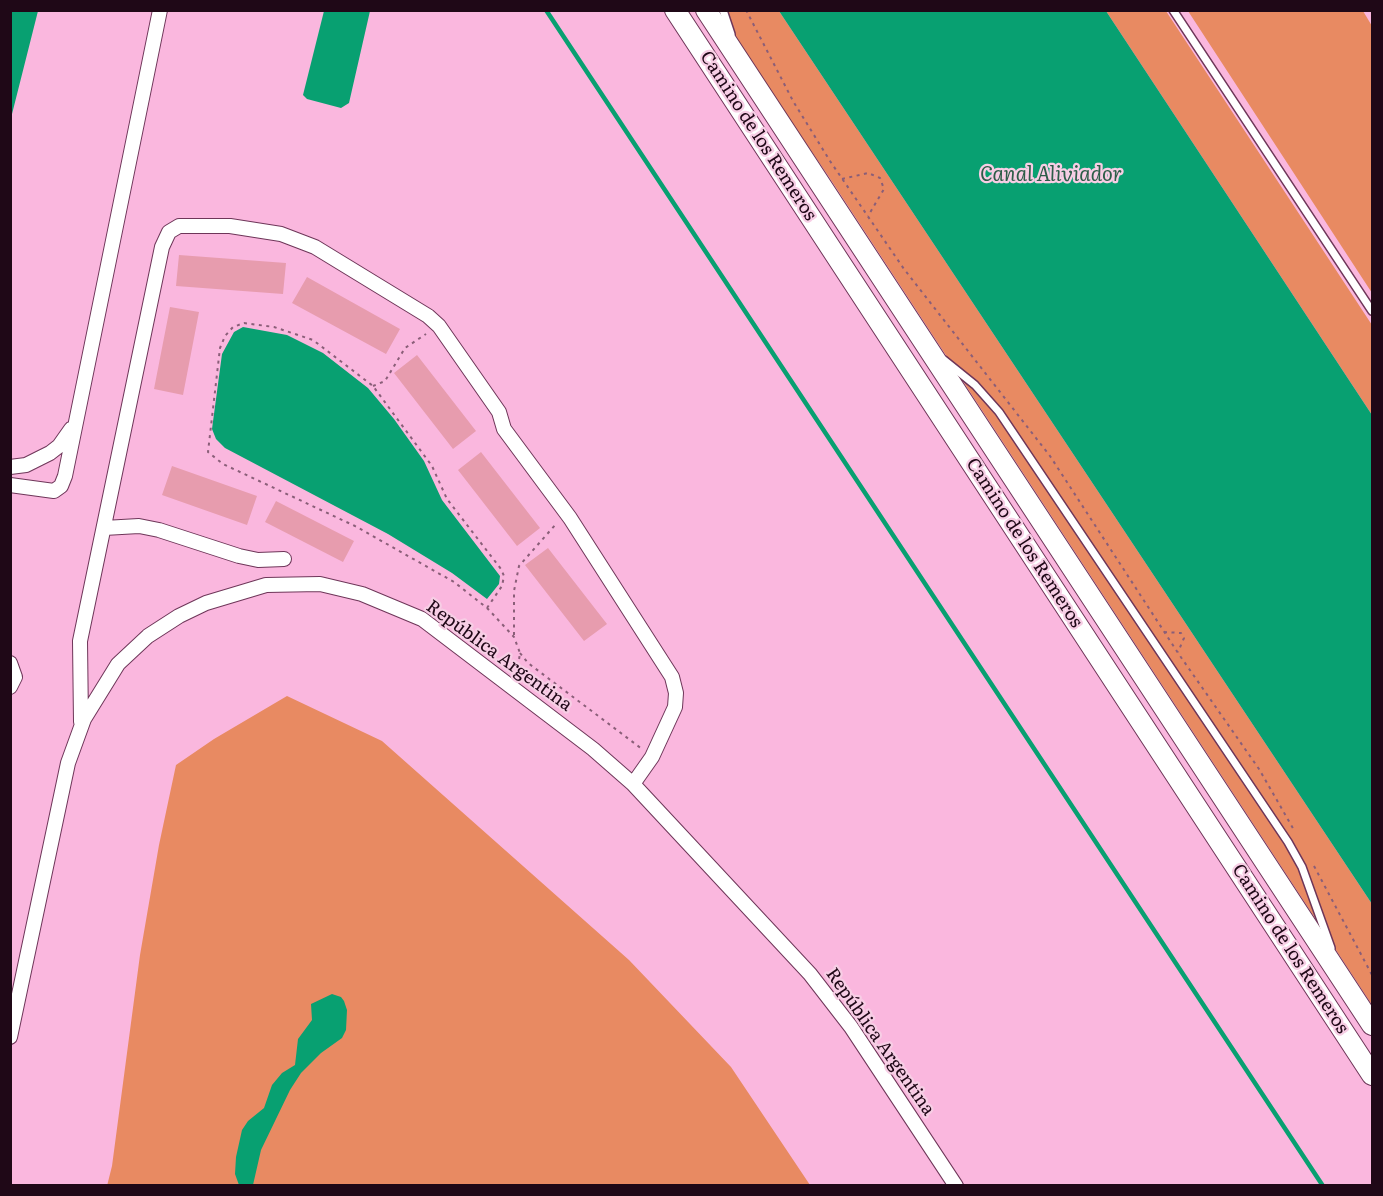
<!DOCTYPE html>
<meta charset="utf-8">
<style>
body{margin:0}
#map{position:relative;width:1383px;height:1196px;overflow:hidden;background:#fab7de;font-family:Literata,serif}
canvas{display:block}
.frame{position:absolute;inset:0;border:12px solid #1f0817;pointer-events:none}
</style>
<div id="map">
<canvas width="1383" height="1196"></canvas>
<div class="frame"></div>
</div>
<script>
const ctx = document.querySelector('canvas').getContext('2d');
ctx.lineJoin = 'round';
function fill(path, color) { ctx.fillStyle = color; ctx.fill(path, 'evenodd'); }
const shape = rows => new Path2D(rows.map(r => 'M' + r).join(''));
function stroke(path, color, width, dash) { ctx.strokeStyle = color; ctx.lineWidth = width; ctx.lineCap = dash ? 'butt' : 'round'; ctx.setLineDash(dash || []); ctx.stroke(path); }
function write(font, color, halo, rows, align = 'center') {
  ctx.font = font + ' Literata,serif'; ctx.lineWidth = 4.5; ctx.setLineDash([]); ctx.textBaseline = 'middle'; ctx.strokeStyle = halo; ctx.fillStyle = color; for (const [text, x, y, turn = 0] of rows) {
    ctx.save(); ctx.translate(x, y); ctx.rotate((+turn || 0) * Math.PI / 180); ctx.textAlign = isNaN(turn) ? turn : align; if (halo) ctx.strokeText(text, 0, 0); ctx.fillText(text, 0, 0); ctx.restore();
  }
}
const green = shape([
 [716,11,779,11,1372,904,1372,1005,829,177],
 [1106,11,1166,11,1372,325,1372,415],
 [1188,11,1363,11,1372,26,1372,293],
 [287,696,382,741,629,960,731,1067,810,1185,107,1186,112,1166,140,955,159,845,176,765,214,739]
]);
const water = shape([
 [11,10,38,11,11,118,10,11],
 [324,11,370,11,349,103,341,108,307,99,303,95],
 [779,11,1106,11,1372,415,1372,904],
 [243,327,287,335,323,353,368,388,394,419,424,461,442,500,500,576,499,584,487,599,452,573,388,534,225,448,216,439,212,429,222,354,234,332],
 [332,994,341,997,344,1001,347,1010,346,1030,342,1038,321,1053,301,1073,290,1090,261,1150,253,1185,239,1185,235,1174,236,1157,242,1130,248,1121,264,1108,272,1085,282,1073,295,1065,298,1039,312,1020,311,1004]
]);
const stream = shape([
 [546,10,1323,1186]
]);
const building = shape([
 [179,255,286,263,283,294,176,286],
 [307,277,400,329,386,354,292,303],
 [170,307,199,312,183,395,154,389],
 [417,355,476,431,453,449,394,373],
 [481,452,540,528,517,546,458,470],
 [172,466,257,496,247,525,162,495],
 [276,501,354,541,343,562,265,522],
 [548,548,607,624,584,641,525,565]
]);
const path = shape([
 [746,10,793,101,830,161,904,269,1050,456,1178,653,1259,769,1294,830],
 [842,179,868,173,880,178,884,189,868,216],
 [373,386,385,381,405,348,426,334],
 [487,608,502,586,504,576,501,569,447,499,432,466,373,386,313,340,274,327,244,323,233,327,225,336,220,348,208,452,223,464,355,526,454,582,487,608,489,610,514,637,520,653,517,673],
 [1164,632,1181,633,1184,638,1178,652],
 [514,635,514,591,519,566,556,524],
 [520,653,528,663,642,749],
 [1314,866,1372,975]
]);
const service = shape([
 [723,10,731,34],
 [1173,10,1372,311],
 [944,360,975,385,999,412,1288,842,1302,867,1331,948]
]);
const minor = shape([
 [10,467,26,465,50,453,59,446,71,429],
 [10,485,54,491,61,486,65,476,160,10],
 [104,528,139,526,159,530,239,556,258,560,284,559],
 [10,663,15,677,10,687],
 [81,722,80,641,162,247,169,232,179,226,230,226,281,234,315,247,428,316,439,326,499,412,504,429,570,518,672,677,676,693,675,707,652,757,633,784],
 [10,1037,68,763,84,719,118,664,148,636,179,616,206,603,266,585,320,584,362,594,422,619,593,749,633,784,810,974,851,1027,956,1186]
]);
const secondary = shape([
 [675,10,1372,1075],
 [706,10,1372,1025]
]);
const streetNames = [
 ["Camino de los Remeros",758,136,57],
 ["Camino de los Remeros",1024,543,57],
 ["República Argentina",499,656,36],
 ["Camino de los Remeros",1290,949,57],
 ["República Argentina",880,1042,55]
];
const waterNames = [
 ["Canal Aliviador",1051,175]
];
fill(green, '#e88a62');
fill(water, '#08a071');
stroke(stream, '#08a071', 4.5);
fill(building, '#e79cae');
stroke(service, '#6e3659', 10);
stroke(minor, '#6e3659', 16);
stroke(secondary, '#6e3659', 22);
stroke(path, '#8a5e78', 2, [3, 4.5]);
stroke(service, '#fff', 7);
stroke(minor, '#fff', 14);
stroke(secondary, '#fff', 20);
write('18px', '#1f0817', '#f7cee5', streetNames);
write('italic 20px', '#2c5d48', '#f7cee5', waterNames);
</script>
